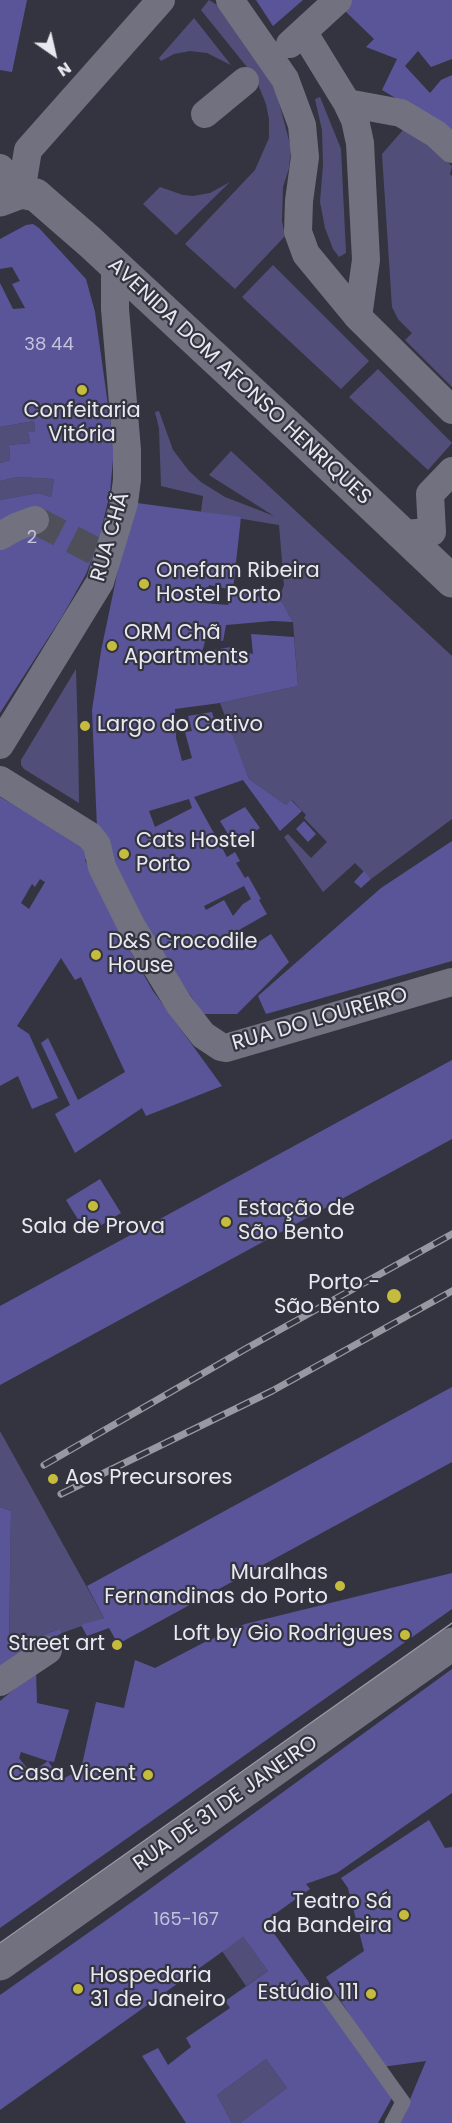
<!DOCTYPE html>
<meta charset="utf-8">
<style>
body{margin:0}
#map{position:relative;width:452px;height:2123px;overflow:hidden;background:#343440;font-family:Poppins,sans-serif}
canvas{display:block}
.north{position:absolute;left:24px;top:24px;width:60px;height:60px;-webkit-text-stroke:4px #343440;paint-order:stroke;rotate:146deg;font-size:16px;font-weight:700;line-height:24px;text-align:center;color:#e8e8f0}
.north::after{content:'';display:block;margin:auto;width:21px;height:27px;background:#e8e8f0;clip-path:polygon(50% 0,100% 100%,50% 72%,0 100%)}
</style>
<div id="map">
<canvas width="452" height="2123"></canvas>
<div class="north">N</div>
</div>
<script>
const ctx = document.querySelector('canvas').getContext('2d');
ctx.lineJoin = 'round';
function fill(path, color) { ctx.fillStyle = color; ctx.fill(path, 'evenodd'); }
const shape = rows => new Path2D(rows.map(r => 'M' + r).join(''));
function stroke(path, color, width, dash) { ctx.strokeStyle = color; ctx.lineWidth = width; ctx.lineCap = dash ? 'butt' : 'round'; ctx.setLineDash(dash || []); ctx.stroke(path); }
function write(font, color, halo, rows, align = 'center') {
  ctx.font = font + ' Poppins,sans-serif'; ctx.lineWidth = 4.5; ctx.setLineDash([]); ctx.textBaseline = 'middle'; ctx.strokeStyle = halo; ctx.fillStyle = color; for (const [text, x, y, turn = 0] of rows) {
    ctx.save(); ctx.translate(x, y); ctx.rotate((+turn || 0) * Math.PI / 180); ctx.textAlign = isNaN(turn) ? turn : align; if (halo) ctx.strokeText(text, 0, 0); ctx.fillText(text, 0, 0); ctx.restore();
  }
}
const green = shape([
 [209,0,217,5,266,72,277,95,291,148,289,168,283,187,282,221,285,236,235,289,185,244,255,170,269,138,269,119,266,104,255,77,201,10],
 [194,18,231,65,207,53,190,51,174,54,161,61,159,58],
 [320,97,341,149,346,253,339,257,333,249,325,228,320,202,323,165,322,130,315,99],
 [403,130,422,140,452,166,450,174,452,176,452,387,405,340,412,333,398,319,392,307,382,154],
 [230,182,176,235,143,204,160,187,183,195,193,196,210,193],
 [273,265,369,361,341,389,242,297],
 [378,369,452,443,428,470,349,397],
 [159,411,173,450,189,471,201,482,225,497,274,516,209,475,231,451,452,656,452,819,371,879,355,863,323,892,284,837,288,834,311,858,327,842,304,818,306,815,292,800,286,805,249,779,220,703,298,686,293,622,282,602,278,601,284,585,279,525,201,512,203,496,161,486,159,428,155,412],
 [34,421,35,432,28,433,30,443,9,445,10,460,0,463,0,427],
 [17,477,54,479,51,497,38,493,0,500,0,481],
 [76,669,78,739,79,803,24,769,21,765,21,760],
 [0,1431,104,1618,62,1633,60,1629,9,1647,11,1511,0,1507],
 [243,1937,268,1971,246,1986,222,1951],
 [266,2059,287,2088,240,2123,232,2123,217,2095]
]);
const building = shape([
 [0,0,27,0,12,72,0,70],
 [256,0,303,0,273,26],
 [349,0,452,0,452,59,431,67,418,51,405,66,430,93,441,80,452,75,452,137,416,110,382,90,397,59,366,47,374,39,343,9],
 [33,224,39,228,86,279,95,312,114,448,110,493,98,543,86,574,63,615,0,713,0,500,38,493,51,497,54,479,17,477,0,481,0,463,10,460,9,445,30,443,28,432,35,432,34,421,0,427,0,283,13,309,25,308,12,284,20,281,12,267,0,269,0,239,26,225],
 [137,503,241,517,233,590,209,585,204,603,228,605,233,590,282,602,293,622,272,621,226,625,223,641,206,638,202,652,231,647,253,654,251,634,294,637,298,686,220,703,175,709,176,738,182,761,192,758,185,732,192,731,188,716,212,712,216,726,228,723,249,779,286,805,291,800,302,811,280,831,243,780,194,797,227,857,235,852,240,861,236,863,245,878,248,876,261,899,259,900,267,914,239,930,249,948,271,934,289,962,237,1014,203,1014,150,935,97,828,92,710,101,651,119,565],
 [189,799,192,808,155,827,149,811],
 [244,886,251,899,243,904,233,916,224,900,206,910,204,906],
 [0,797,91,850,85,860,129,949,153,991,222,1086,146,1116,142,1108,75,1153,55,1114,70,1105,41,1043,48,1038,78,1100,125,1072,81,977,75,980,61,958,17,1026,29,1034,58,1098,32,1109,18,1076,0,1086],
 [40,879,45,882,29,909,21,903,32,884,35,887],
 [245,807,260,828,234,844,220,821],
 [304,821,316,834,308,842,296,829],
 [452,841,452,961,266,1014,258,996,381,888],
 [364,871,371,879,361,888,354,882],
 [452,1060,452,1139,0,1385,0,1306],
 [100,1179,121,1213,87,1234,66,1200],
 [452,1387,452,1462,118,1644,109,1628,87,1636,81,1625,104,1618,87,1586],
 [0,1507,11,1511,9,1647,60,1629,62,1633,0,1668],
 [452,1573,452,1609,0,1928,0,1701,36,1671,37,1703,69,1710,54,1762,48,1761,61,1780,81,1769,96,1702,124,1708,135,1660,155,1668,203,1643,245,1624],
 [21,1752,48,1761,31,1773,19,1758],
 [452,1669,452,1793,337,1873,306,1884,310,1889,265,1921,392,2098,378,2123,240,2123,287,2088,266,2059,217,2095,232,2123,186,2123,142,2056,158,2048,168,2065,191,2047,186,2038,230,2008,225,2001,268,1971,243,1937,0,2110,0,1995,132,1902],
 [429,1820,445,1848,452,1847,452,2123,400,2123,426,2061,382,2067,326,1977,364,1951,348,1888,341,1878]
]);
const streetTunnel = shape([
 [35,520,95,551]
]);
const lane = shape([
 [328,1997,403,2102,392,2123]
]);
const street = shape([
 [230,0,285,79,302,125,305,157,299,201,298,232,306,254,358,317,452,410],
 [304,33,347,103,355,120,360,143,366,260,358,317],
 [290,44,338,0],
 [347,103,401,113,436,134,452,149],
 [205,114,245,81],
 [0,168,21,192],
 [21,192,28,150,161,0],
 [402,534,432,532,430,494,452,471],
 [0,536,16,527,35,520],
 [0,745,100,582,124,503,127,480,127,450,115,309,115,266],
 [0,780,90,836,97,845,102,867,132,927,179,1004,203,1035,221,1047,226,1048,452,982],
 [0,1682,48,1650]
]);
const secondary = shape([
 [0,200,21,192,36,195,45,203,90,242,302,439,452,581],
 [0,1964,452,1644]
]);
const tram = shape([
 [0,1943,452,1623]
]);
const rail = shape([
 [44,1465,247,1348,452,1234],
 [61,1494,272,1391,452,1291]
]);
const markers = [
 [82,390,6,"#c5bc3d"],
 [144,584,6,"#c5bc3d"],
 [112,646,6,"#c5bc3d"],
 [85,726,6,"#c5bc3d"],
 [124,854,6,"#c5bc3d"],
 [96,955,6,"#c5bc3d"],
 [93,1206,6,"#c5bc3d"],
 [226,1222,6,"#c5bc3d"],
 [394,1296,8,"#c5bc3d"],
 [53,1479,6,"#c5bc3d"],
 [340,1586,6,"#c5bc3d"],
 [405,1635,6,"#c5bc3d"],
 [117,1645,6,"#c5bc3d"],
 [148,1775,6,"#c5bc3d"],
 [404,1915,6,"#c5bc3d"],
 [78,1989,6,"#c5bc3d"],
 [371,1994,6,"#c5bc3d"]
];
const numberNames = [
 ["38 44",49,345],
 ["2",32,538],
 ["165-167",186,1920]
];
const streetNames = [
 ["AVENIDA DOM AFONSO HENRIQUES",239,382,43],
 ["RUA CHÃ",111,537,-74],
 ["RUA DO LOUREIRO",320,1020,-16],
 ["RUA DE 31 DE JANEIRO",226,1804,-35]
];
const poiNames = [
 ["Confeitaria",82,412,"center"],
 ["Vitória",82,436,"center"],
 ["Onefam Ribeira",156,572],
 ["Hostel Porto",156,596],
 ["ORM Chã",124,634],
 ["Apartments",124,658],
 ["Largo do Cativo",97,726],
 ["Cats Hostel",136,842],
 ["Porto",136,866],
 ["D&S Crocodile",108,943],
 ["House",108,967],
 ["Estação de",238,1210],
 ["São Bento",238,1234],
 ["Sala de Prova",93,1228,"center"],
 ["Porto -",380,1284,"right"],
 ["São Bento",380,1308,"right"],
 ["Aos Precursores",65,1479],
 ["Muralhas",328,1574,"right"],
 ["Fernandinas do Porto",328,1598,"right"],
 ["Loft by Gio Rodrigues",393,1635,"right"],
 ["Street art",105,1645,"right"],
 ["Casa Vicent",136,1775,"right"],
 ["Teatro Sá",392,1903,"right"],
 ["da Bandeira",392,1927,"right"],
 ["Hospedaria",90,1977],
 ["31 de Janeiro",90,2001],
 ["Estúdio 111",359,1994,"right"]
];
fill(green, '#514f7a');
fill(building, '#5a5599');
stroke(streetTunnel, '#4f4f5a', 28, [28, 14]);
stroke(lane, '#71717f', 15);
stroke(street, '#71717f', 28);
stroke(secondary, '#71717f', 33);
stroke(tram, '#9898a2', 1.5);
stroke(rail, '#9898a2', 7);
stroke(rail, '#343440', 4.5, [14]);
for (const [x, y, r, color] of markers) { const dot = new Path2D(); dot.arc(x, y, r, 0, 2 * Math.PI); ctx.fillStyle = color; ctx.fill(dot); stroke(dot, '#343440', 2); }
write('18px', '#c4c3da', null, numberNames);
write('21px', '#e8e8f0', '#343440', streetNames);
write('21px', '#e8e8f0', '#343440', poiNames, 'left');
</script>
